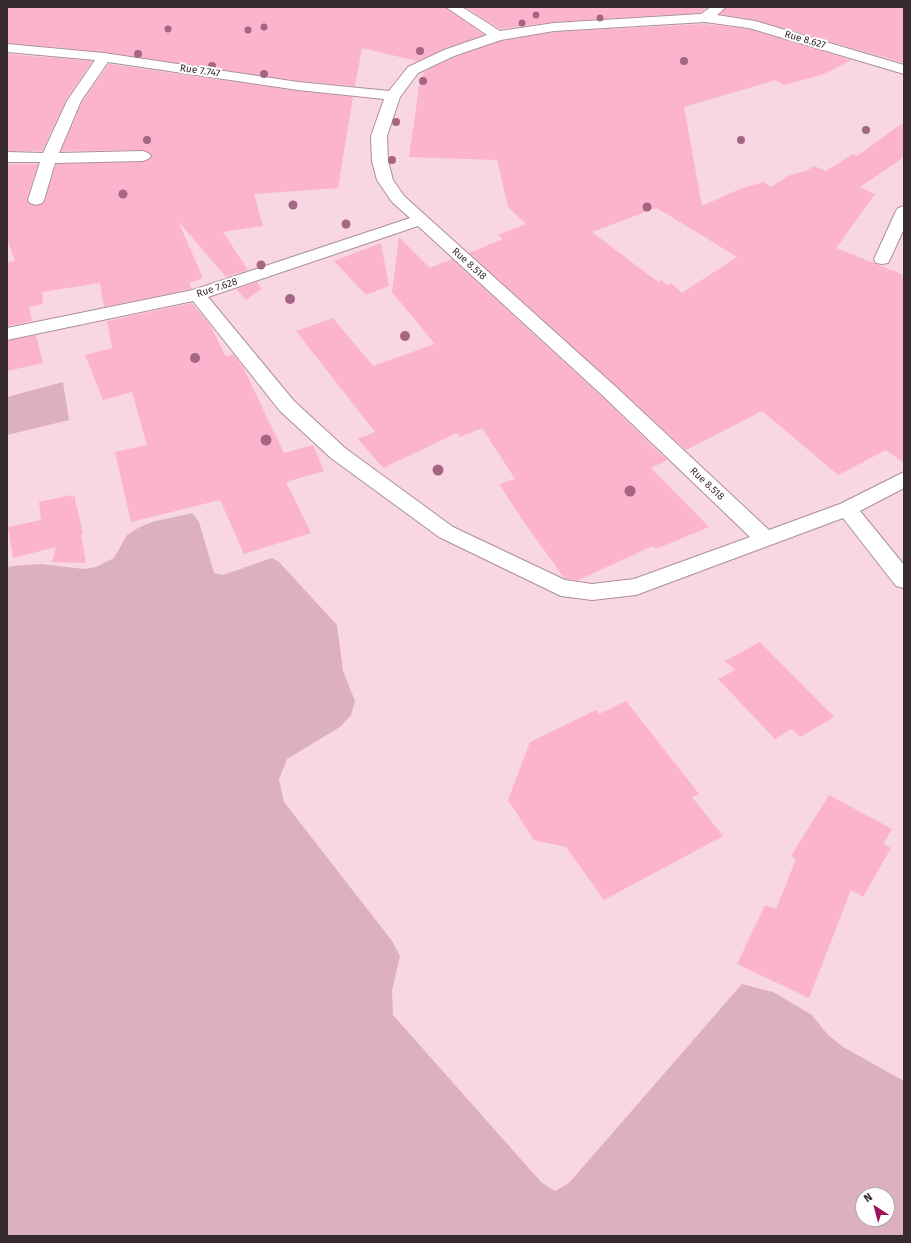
<!DOCTYPE html>
<style>
body{margin:0}
#map{position:relative;width:911px;height:1243px;overflow:hidden;background:#f8d7e2;font-family:"Fira Sans",sans-serif}
canvas{display:block}
.frame{position:absolute;inset:0;border:8px solid #372a2e;pointer-events:none}
.north{position:absolute;left:855px;top:1187px;width:40px;height:40px;box-sizing:border-box;background:#fff;border:1px solid #afaaab;border-radius:50%;rotate:324deg;font-size:11px;font-weight:700;line-height:16px;text-align:center;color:#372a2e}
.north::after{content:'';display:block;margin:auto;width:14px;height:18px;background:#9f135e;clip-path:polygon(50% 0,100% 100%,50% 72%,0 100%)}
</style>
<div id="map">
<canvas width="911" height="1243"></canvas>
<div class="frame"></div>
<div class="north">N</div>
</div>
<script>
const ctx = document.querySelector('canvas').getContext('2d');
ctx.lineJoin = 'round';
function fill(path, color) { ctx.fillStyle = color; ctx.fill(path, 'evenodd'); }
const shape = rows => new Path2D(rows.map(r => 'M' + r).join(''));
function stroke(path, color, width, dash) { ctx.strokeStyle = color; ctx.lineWidth = width; ctx.lineCap = dash ? 'butt' : 'round'; ctx.setLineDash(dash || []); ctx.stroke(path); }
function write(font, color, halo, rows, align = 'center') {
  ctx.font = font + ' "Fira Sans",sans-serif'; ctx.lineWidth = 4; ctx.setLineDash([]); ctx.textBaseline = 'middle'; ctx.strokeStyle = halo; ctx.fillStyle = color; for (const [text, x, y, turn = 0] of rows) {
    ctx.save(); ctx.translate(x, y); ctx.rotate((+turn || 0) * Math.PI / 180); ctx.textAlign = isNaN(turn) ? turn : align; if (halo) ctx.strokeText(text, 0, 0); ctx.fillText(text, 0, 0); ctx.restore();
  }
}
const green = shape([
 [63,382,69,420,7,435,7,397],
 [192,513,199,522,214,573,223,575,272,558,279,562,337,625,343,671,355,701,351,715,340,727,287,759,279,779,284,802,392,941,400,956,392,991,393,1015,541,1182,555,1191,569,1183,742,984,773,992,812,1015,827,1034,843,1047,904,1081,904,1236,7,1236,7,568,12,566,41,564,84,569,96,567,114,558,127,535,138,528,152,522],
 [863,1195,887,1195,887,1219,863,1219]
]);
const building = shape([
 [7,7,445,7,484,35,444,49,417,61,362,48,355,86,298,81,104,52,7,43],
 [465,7,708,7,700,13,554,22,500,29],
 [727,7,904,7,904,63,755,20,720,14],
 [705,24,749,29,851,60,824,74,784,85,776,80,684,107,702,206,740,189,764,182,771,187,790,175,806,171,814,166,826,171,853,154,857,156,904,122,904,155,900,160,860,187,875,194,836,248,904,275,904,463,886,450,838,475,762,411,686,450,469,253,503,239,498,235,526,224,508,207,497,160,409,157,420,80,425,71,455,57,501,41,554,32],
 [656,208,667,214,737,257,682,293,671,283,667,285,662,280,658,282,592,232],
 [7,54,92,61,66,100,42,151,7,151],
 [109,64,298,91,353,97,338,188,254,194,263,226,223,232,248,270,226,277,178,221,203,278,189,283,192,289,104,307,100,283,42,292,43,304,29,307,32,321,7,326,7,262,15,261,7,239,7,164,38,164,27,200,30,204,36,206,42,204,45,200,56,164,143,162,149,160,152,156,149,152,143,150,61,151,82,102],
 [399,237,430,268,452,259,601,396,667,460,651,468,709,527,656,549,653,546,578,580,565,579,524,522,499,484,515,479,482,428,460,437,457,433,383,468,358,439,375,432,296,331,333,318,373,366,435,344,392,292],
 [381,243,389,286,366,295,334,261],
 [257,282,261,289,246,300,236,289],
 [192,303,210,325,226,357,233,354,243,367,284,453,313,445,324,471,286,482,311,533,244,554,220,500,131,522,115,452,147,445,132,392,103,400,85,355,112,348,107,321],
 [36,335,43,363,7,371,7,341],
 [74,494,83,534,81,535,86,563,52,562,56,547,13,558,8,527,41,520,39,502,71,495,72,499],
 [760,642,834,717,800,737,792,729,775,739,718,679,735,670,725,661],
 [626,701,699,794,692,797,723,836,604,900,566,847,534,840,508,800,530,742,596,710,599,714],
 [829,795,892,829,883,844,891,848,863,897,851,890,809,998,737,964,765,905,776,909,796,859,791,856]
]);
const minor = shape([
 [446,7,462,7,500,31,554,23,701,14,711,7,726,7,717,15,755,21,904,65,904,74,749,28,705,22,554,31,501,40,454,56,418,73,400,97,387,136,388,161,393,180,404,196,616,387,769,530,840,504,904,472,904,488,860,511,904,565,904,588,896,586,843,518,636,595,592,600,561,596,439,537,331,458,280,411,193,301,7,340,7,328,193,290,410,218,392,202,377,180,372,161,371,136,384,99,298,90,108,62,81,101,59,153,143,151,148,153,151,156,148,159,143,161,55,163,44,200,42,203,36,205,30,203,28,200,40,162,7,162,7,152,43,153,67,101,95,60,7,52,7,44,104,53,298,82,389,91,408,67,444,50,487,35,446,7],
 [418,226,602,395,750,537,634,579,592,584,565,580,453,527,345,448,294,401,208,297,418,226],
 [904,206,904,229,890,259,888,263,882,264,876,263,874,259,896,211,898,208,904,206]
]);
const trees = [
 [536,15,3.5],
 [600,18,3.5],
 [522,23,3.5],
 [264,27,3.5],
 [168,29,3.5],
 [248,30,3.5],
 [420,51,4],
 [138,54,4],
 [684,61,4],
 [212,66,4],
 [264,74,4],
 [423,81,4],
 [396,122,4],
 [866,130,4],
 [147,140,4],
 [741,140,4],
 [392,160,4],
 [123,194,4.5],
 [293,205,4.5],
 [647,207,4.5],
 [346,224,4.5],
 [261,265,4.5],
 [290,299,5],
 [405,336,5],
 [195,358,5],
 [266,440,5.5],
 [438,470,5.5],
 [630,491,5.5]
];
const farStreetnames = [
 ["Rue 8.627",805,40,16],
 ["Rue 7.747",200,71,8],
 ["Rue 8.518",469,264,42],
 ["Rue 7.628",217,288,-18],
 ["Rue 8.518",707,484,43]
];
fill(green, '#ddb0bf');
fill(building, '#fcb3cd');
stroke(minor, '#ad8e98', 2);
fill(minor, '#fff');
ctx.fillStyle = '#a46683';
for (const [x, y, r] of trees) { ctx.beginPath(); ctx.arc(x, y, r, 0, 2 * Math.PI); ctx.fill(); }
write('10px', '#372a2e', '#fff', farStreetnames);
</script>
